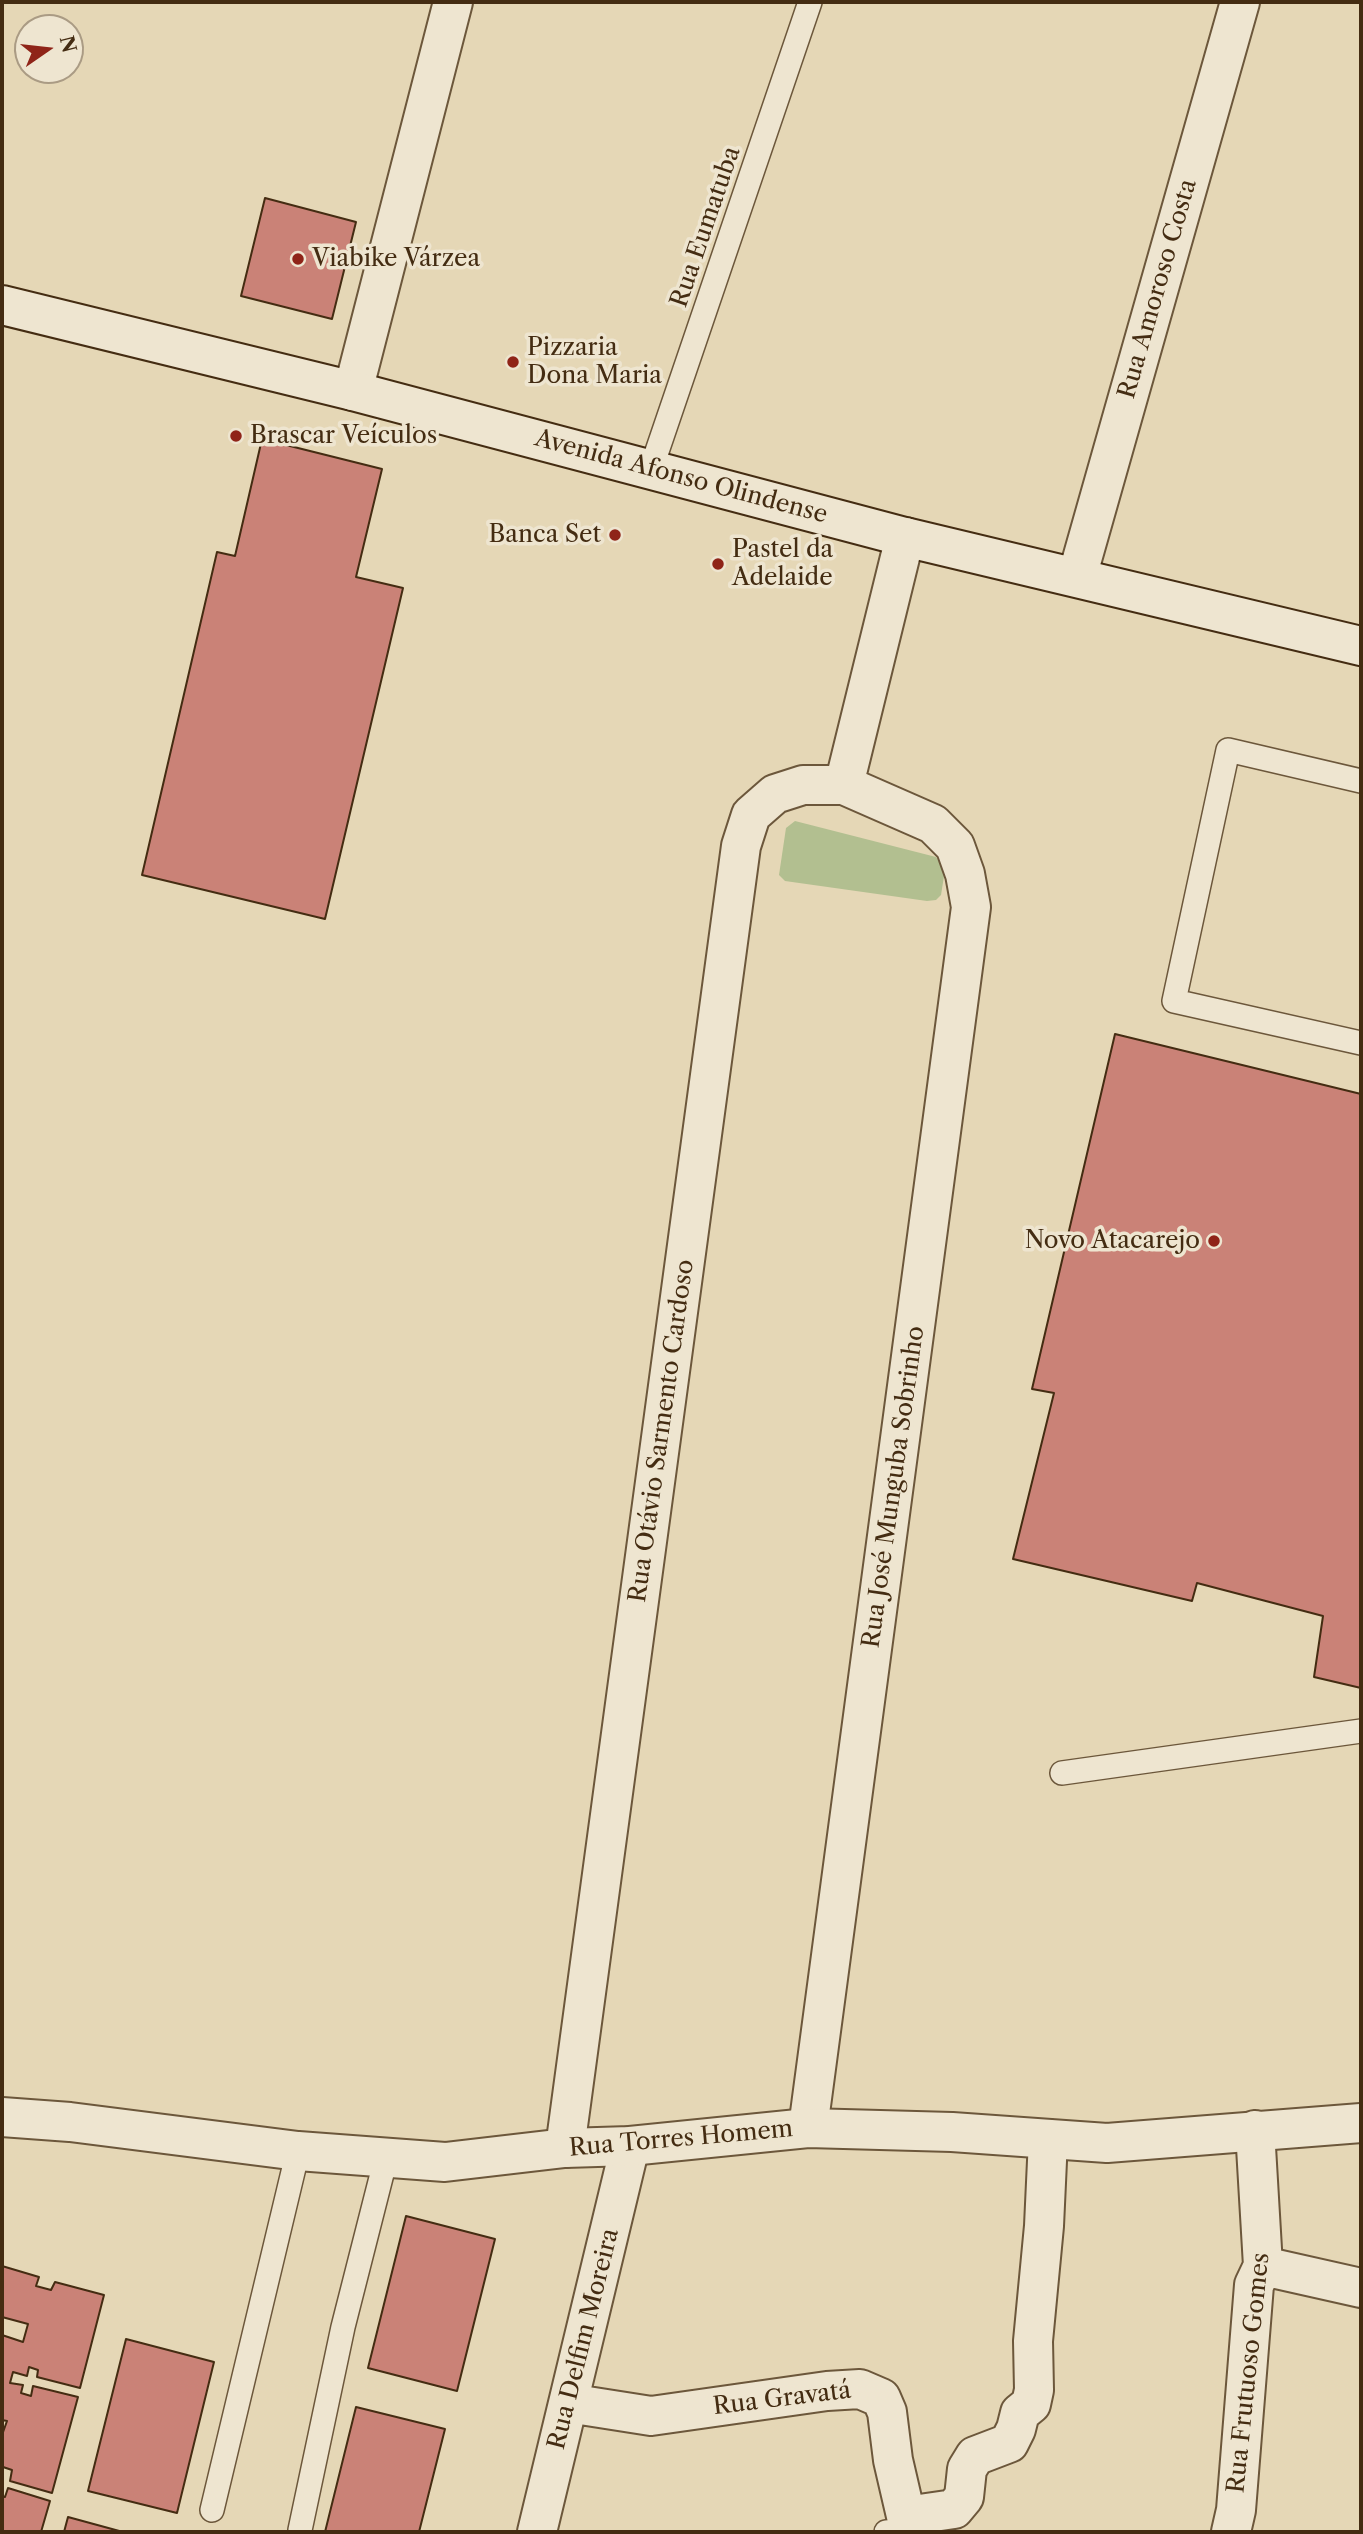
<!DOCTYPE html>
<meta charset="utf-8">
<style>
body{margin:0}
#map{position:relative;width:1363px;height:2534px;overflow:hidden;background:#e5d7b6;font-family:"Libre Caslon Text",serif}
canvas{display:block}
.frame{position:absolute;inset:0;border:4px solid #442c12;pointer-events:none}
.north{position:absolute;left:14px;top:14px;width:70px;height:70px;box-sizing:border-box;background:#eee5d0;border:2px solid #aa9b84;border-radius:50%;rotate:76deg;font-size:19px;font-weight:700;line-height:28px;text-align:center;color:#442c12}
.north::after{content:'';display:block;margin:auto;width:24px;height:32px;background:#8f2418;clip-path:polygon(50% 0,100% 100%,50% 72%,0 100%)}
</style>
<div id="map">
<canvas width="1363" height="2534"></canvas>
<div class="frame"></div>
<div class="north">N</div>
</div>
<script>
const ctx = document.querySelector('canvas').getContext('2d');
ctx.lineJoin = 'round';
function fill(path, color) { ctx.fillStyle = color; ctx.fill(path, 'evenodd'); }
const shape = rows => new Path2D(rows.map(r => 'M' + r).join(''));
function stroke(path, color, width, dash) { ctx.strokeStyle = color; ctx.lineWidth = width; ctx.lineCap = dash ? 'butt' : 'round'; ctx.setLineDash(dash || []); ctx.stroke(path); }
function write(font, color, halo, rows, align = 'center') {
  ctx.font = font + ' "Libre Caslon Text",serif'; ctx.lineWidth = 7; ctx.setLineDash([]); ctx.textBaseline = 'middle'; ctx.strokeStyle = halo; ctx.fillStyle = color; for (const [text, x, y, turn = 0] of rows) {
    ctx.save(); ctx.translate(x, y); ctx.rotate((+turn || 0) * Math.PI / 180); ctx.textAlign = isNaN(turn) ? turn : align; if (halo) ctx.strokeText(text, 0, 0); ctx.fillText(text, 0, 0); ctx.restore();
  }
}
const green = shape([
 [795,821,936,857,945,870,941,895,936,900,927,901,785,881,779,875,786,828]
]);
const building = shape([
 [265,198,356,222,332,319,241,296,265,198],
 [262,439,382,469,356,577,403,588,325,919,142,875,217,552,235,556,262,439],
 [1115,1034,1361,1094,1361,1688,1314,1677,1323,1616,1197,1583,1192,1601,1013,1559,1054,1393,1032,1389,1115,1034],
 [406,2216,495,2239,457,2391,368,2368,406,2216],
 [2,2266,39,2277,36,2286,51,2290,55,2282,104,2295,80,2388,37,2377,38,2370,29,2367,27,2376,13,2372,10,2383,23,2385,21,2393,31,2396,33,2386,78,2397,52,2493,10,2481,12,2470,3,2467,2,2473,2,2435,7,2421,2,2420,2,2335,23,2342,28,2324,2,2317,2,2266],
 [126,2339,214,2362,177,2513,88,2491,126,2339],
 [356,2407,445,2429,419,2532,325,2532,356,2407],
 [8,2488,50,2501,41,2532,2,2532,2,2496,5,2497,8,2488],
 [68,2517,123,2532,64,2532,68,2517]
]);
const service = shape([
 [651,469,810,2],
 [1361,781,1228,750,1174,1001,1361,1043],
 [1062,1773,1361,1731],
 [212,2510,298,2151],
 [300,2530,343,2327,386,2158],
 [886,2532,910,2530]
]);
const minor = shape([
 [353,391,453,2],
 [1077,577,1240,2],
 [844,785,905,537],
 [565,2148,741,846,751,815,775,794,803,785,844,785,933,824,955,846,965,874,971,907,808,2128],
 [1263,2266,1361,2288],
 [568,2403,651,2416,827,2391,860,2389,881,2398,887,2412,893,2460,906,2516,954,2509,964,2497,967,2469,975,2456,1009,2443,1016,2429,1020,2413,1031,2404,1034,2390,1033,2341,1044,2226,1048,2139],
 [537,2532,630,2146],
 [1231,2532,1236,2510,1254,2285,1263,2266,1255,2130]
]);
const tertiary = shape([
 [2,2117,70,2122,298,2151,445,2162,565,2148,630,2146,808,2128,952,2132,1107,2143,1361,2123]
]);
const secondary = shape([
 [2,305,353,391,905,537,1361,646]
]);
const markers = [
 [298,259,7,"#8f2418"],
 [513,362,7,"#8f2418"],
 [236,436,7,"#8f2418"],
 [615,535,7,"#8f2418"],
 [718,564,7,"#8f2418"],
 [1214,1241,7,"#8f2418"]
];
const streetNames = [
 ["Rua Eumatuba",706,227,-71],
 ["Rua Amoroso Costa",1158,289,-74],
 ["Avenida Afonso Olindense",681,477,15],
 ["Rua Otávio Sarmento Cardoso",662,1431,-82],
 ["Rua José Munguba Sobrinho",894,1487,-82],
 ["Rua Torres Homem",681,2139,-5],
 ["Rua Delfim Moreira",584,2339,-76],
 ["Rua Frutuoso Gomes",1249,2373,-84],
 ["Rua Gravatá",782,2399,-7]
];
const poiNames = [
 ["Viabike Várzea",312,259],
 ["Pizzaria",527,348],
 ["Dona Maria",527,376],
 ["Brascar Veículos",250,436],
 ["Banca Set",601,535,"right"],
 ["Pastel da",732,550],
 ["Adelaide",732,578],
 ["Novo Atacarejo",1200,1241,"right"]
];
fill(green, '#b2bf90');
fill(building, '#ca8277');
stroke(building, '#442c12', 2);
stroke(service, '#6c573b', 26);
stroke(minor, '#6c573b', 42);
stroke(tertiary, '#6c573b', 42);
stroke(secondary, '#442c12', 42);
stroke(service, '#eee5d0', 23);
stroke(minor, '#eee5d0', 38);
stroke(tertiary, '#eee5d0', 38);
stroke(secondary, '#eee5d0', 38);
for (const [x, y, r, color] of markers) { const dot = new Path2D(); dot.arc(x, y, r, 0, 2 * Math.PI); ctx.fillStyle = color; ctx.fill(dot); stroke(dot, '#eee5d0', 2.5); }
write('24px', '#442c12', '#eee5d0', streetNames);
write('24px', '#442c12', '#eee5d0', poiNames, 'left');
</script>
